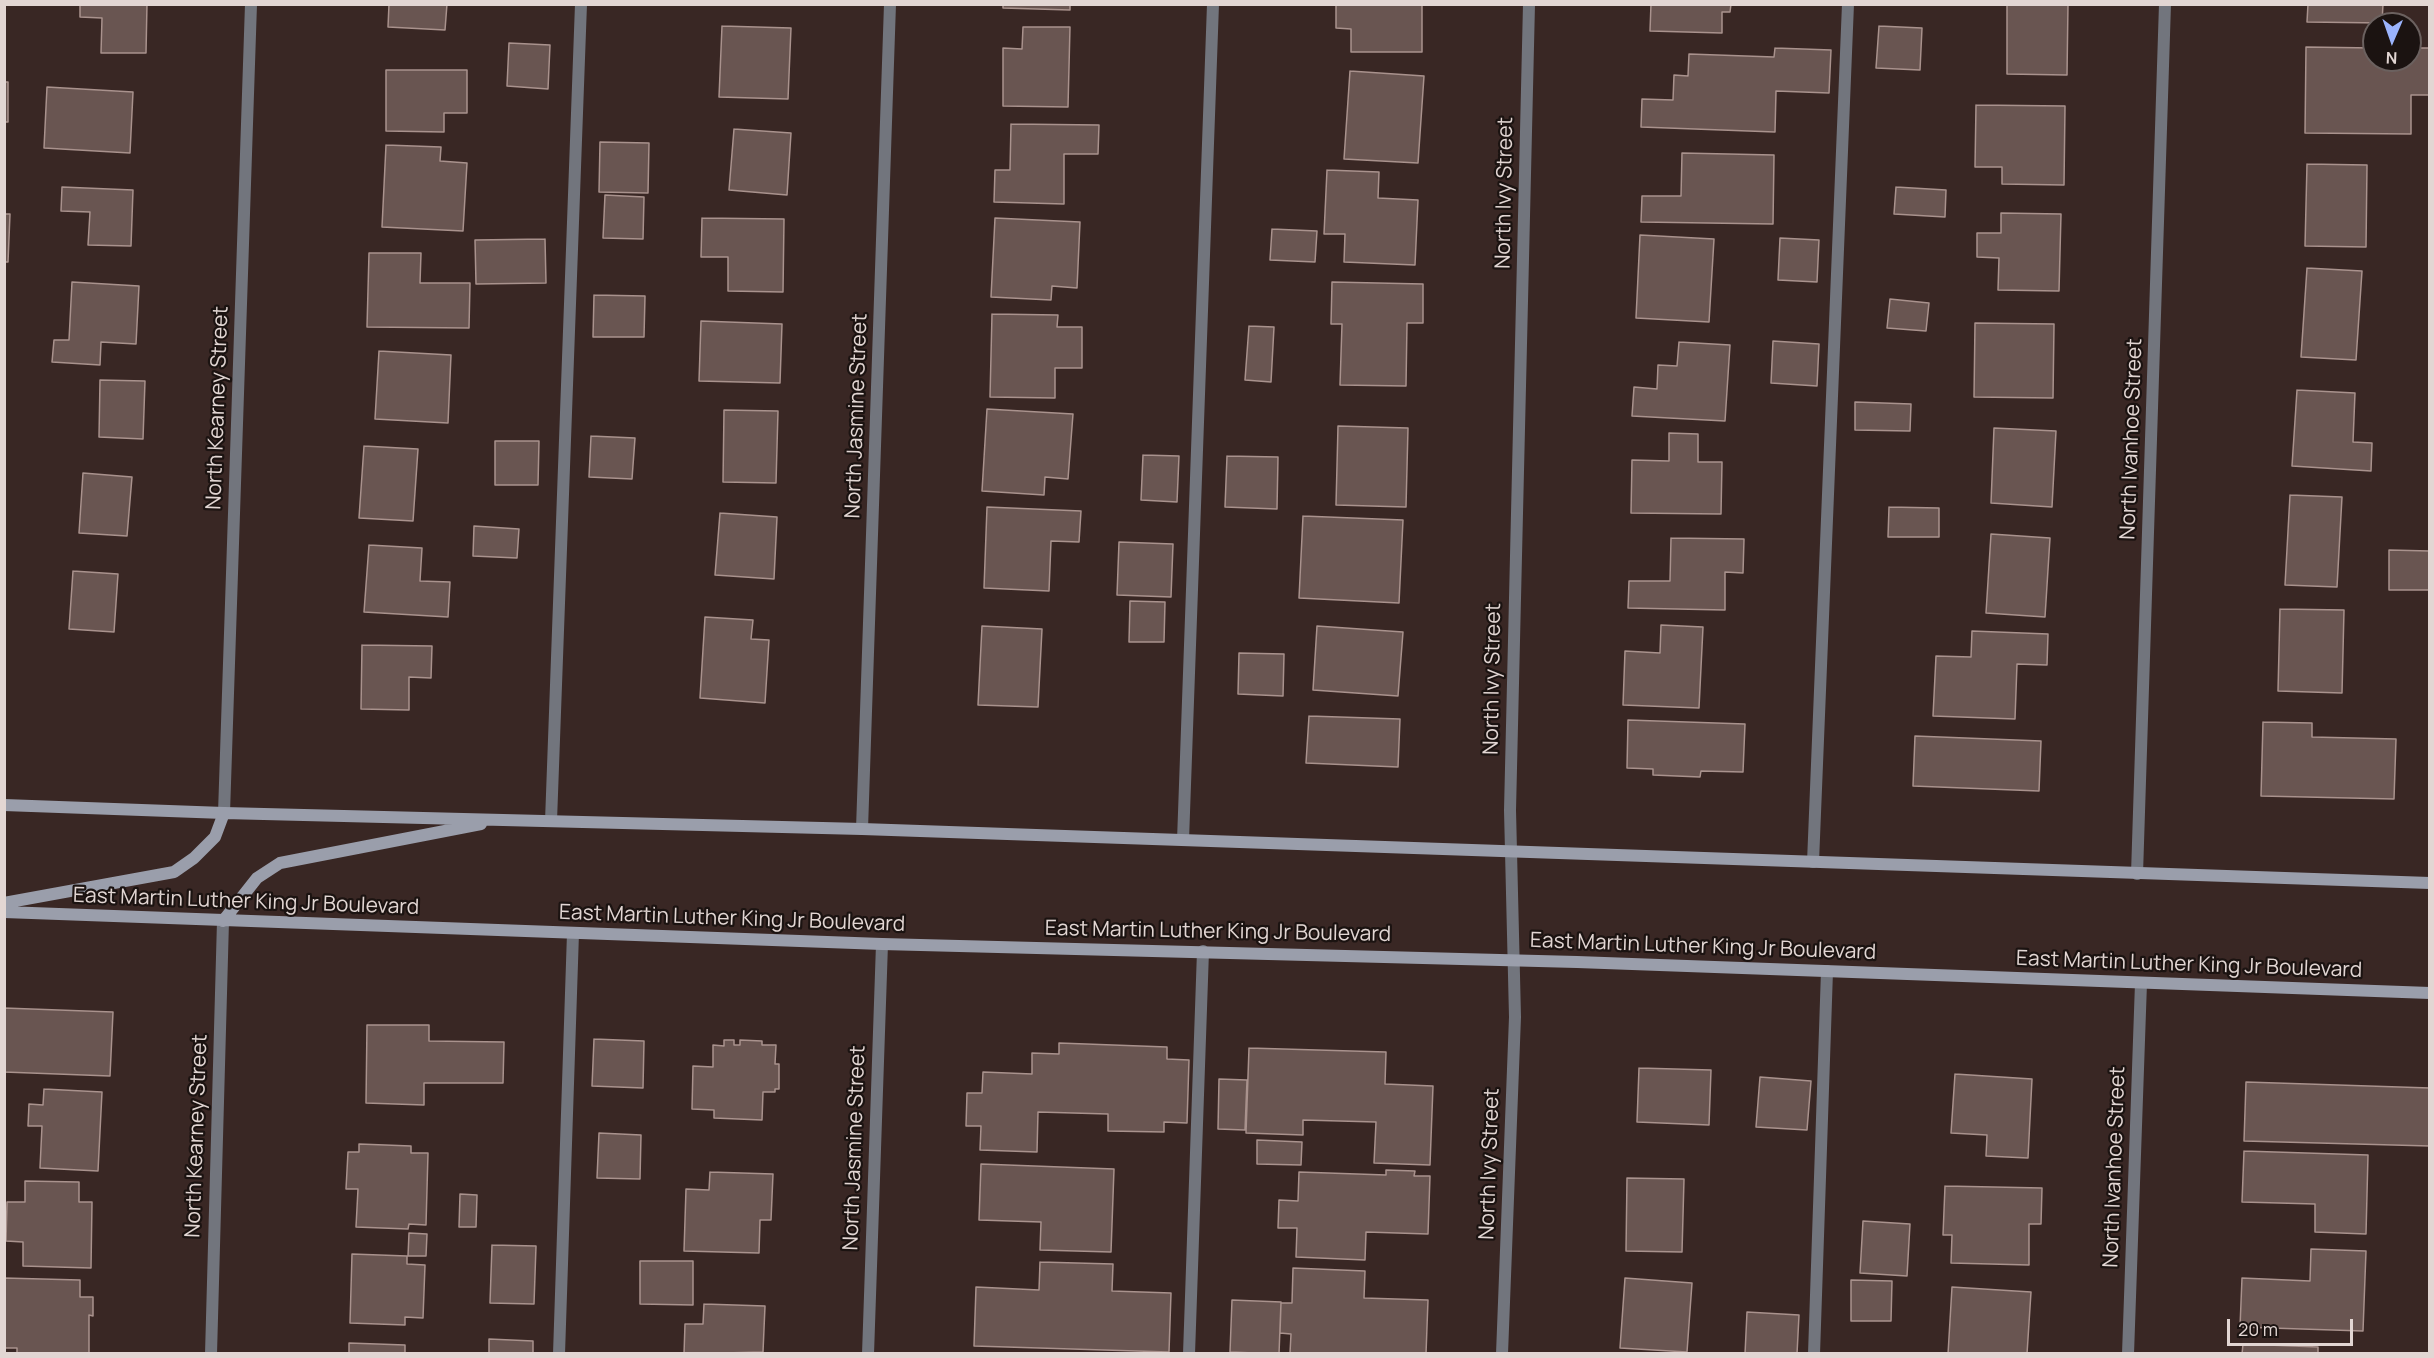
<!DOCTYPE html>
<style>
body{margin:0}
#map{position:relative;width:2434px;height:1358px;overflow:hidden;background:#392724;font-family:Manrope,sans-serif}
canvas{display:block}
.frame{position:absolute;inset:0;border:6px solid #e2d6d3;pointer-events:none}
.north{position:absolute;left:2362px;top:12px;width:60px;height:60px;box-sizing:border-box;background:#1b1311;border:2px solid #6b615f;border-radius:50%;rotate:182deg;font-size:16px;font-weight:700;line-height:24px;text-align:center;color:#e2d6d3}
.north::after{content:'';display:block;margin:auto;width:21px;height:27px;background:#9bb4fd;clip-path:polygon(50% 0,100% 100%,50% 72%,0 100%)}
.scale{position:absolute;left:2227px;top:1319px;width:126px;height:27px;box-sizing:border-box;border:3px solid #e2d6d3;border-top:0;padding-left:8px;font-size:18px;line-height:21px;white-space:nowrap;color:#e2d6d3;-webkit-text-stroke:4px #1b1311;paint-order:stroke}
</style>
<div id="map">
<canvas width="2434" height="1358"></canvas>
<div class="frame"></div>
<div class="north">N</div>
<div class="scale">20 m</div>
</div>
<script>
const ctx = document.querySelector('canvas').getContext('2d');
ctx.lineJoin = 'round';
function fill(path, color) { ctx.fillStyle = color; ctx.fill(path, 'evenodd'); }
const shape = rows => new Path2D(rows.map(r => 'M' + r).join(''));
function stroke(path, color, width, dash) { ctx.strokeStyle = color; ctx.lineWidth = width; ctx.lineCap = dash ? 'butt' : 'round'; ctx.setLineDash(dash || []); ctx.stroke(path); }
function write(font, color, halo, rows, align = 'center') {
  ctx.font = font + ' Manrope,sans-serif'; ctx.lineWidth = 4.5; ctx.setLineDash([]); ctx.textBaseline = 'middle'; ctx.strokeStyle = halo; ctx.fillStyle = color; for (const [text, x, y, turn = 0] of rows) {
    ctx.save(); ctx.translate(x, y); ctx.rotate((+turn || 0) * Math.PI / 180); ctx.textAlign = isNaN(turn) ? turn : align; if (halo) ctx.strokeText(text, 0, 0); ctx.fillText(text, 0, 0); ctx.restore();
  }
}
const building = shape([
 [80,4,147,4,146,53,101,53,102,18,80,17,80,4],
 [389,4,447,4,445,30,388,27,389,4],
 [1003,4,1070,4,1070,10,1003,8,1003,4],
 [1336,4,1422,4,1422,52,1351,52,1351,29,1336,28,1336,4],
 [1651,4,1731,4,1730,12,1722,12,1722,33,1650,31,1651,4],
 [2007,4,2068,4,2067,75,2007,74,2007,4],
 [2308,4,2383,4,2382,23,2307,22,2308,4],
 [722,26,791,28,788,99,719,97,722,26],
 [1879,26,1922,28,1920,70,1876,68,1879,26],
 [1023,27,1070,27,1068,107,1003,106,1003,48,1022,49,1023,27],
 [509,43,550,45,548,89,507,86,509,43],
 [2306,47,2374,48,2374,60,2410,60,2410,48,2430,48,2430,95,2411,95,2411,134,2305,133,2306,47],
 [1775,48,1831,50,1829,93,1776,91,1775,132,1641,127,1642,99,1673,100,1674,75,1688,76,1689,54,1774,57,1775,48],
 [386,70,467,70,467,113,444,113,444,132,386,131,386,70],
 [1350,71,1424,76,1418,163,1344,159,1350,71],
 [4,82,8,82,8,122,4,122,4,82],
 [47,87,133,92,130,153,44,148,47,87],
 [1976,105,2065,106,2064,185,2002,184,2002,167,1975,167,1976,105],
 [1011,124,1099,125,1098,154,1064,154,1064,204,994,202,995,170,1010,170,1011,124],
 [734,129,791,133,787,195,729,190,734,129],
 [600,142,649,143,648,193,599,192,600,142],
 [386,145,441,147,440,161,467,163,463,231,382,227,386,145],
 [1682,153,1774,155,1773,224,1641,222,1642,196,1681,196,1682,153],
 [2307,164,2367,165,2366,247,2305,246,2307,164],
 [1327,170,1379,172,1378,198,1418,200,1415,265,1344,262,1345,234,1324,234,1327,170],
 [62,187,133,190,131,246,88,245,90,212,61,211,62,187],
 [1896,187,1946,190,1945,217,1894,214,1896,187],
 [605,195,644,197,643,239,603,238,605,195],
 [2001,213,2061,214,2059,291,1998,290,1999,258,1977,257,1977,233,2001,233,2001,213],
 [4,214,10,214,8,262,4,262,4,214],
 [702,218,784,219,783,292,728,291,728,257,701,257,702,218],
 [995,218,1080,222,1077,288,1052,286,1051,300,991,297,995,218],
 [1272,229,1317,231,1315,262,1270,260,1272,229],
 [1640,235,1714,239,1709,322,1636,318,1640,235],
 [1780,238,1819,240,1817,282,1778,280,1780,238],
 [545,239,546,283,476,284,475,240,545,239],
 [369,253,421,253,420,283,470,283,469,328,367,327,369,253],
 [2307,268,2362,271,2356,360,2301,357,2307,268],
 [72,282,139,286,136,344,101,342,100,365,52,362,54,340,69,340,72,282],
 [1332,282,1423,284,1423,323,1407,323,1406,386,1340,385,1342,324,1331,324,1332,282],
 [594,295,645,296,644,337,593,337,594,295],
 [1890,299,1929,303,1926,331,1887,328,1890,299],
 [992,314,1058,315,1057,327,1082,327,1082,368,1055,368,1055,398,990,397,992,314],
 [701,321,782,324,780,383,699,381,701,321],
 [1975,323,2054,324,2053,398,1974,397,1975,323],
 [1249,326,1274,327,1271,382,1245,380,1249,326],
 [1773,341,1819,344,1817,386,1771,383,1773,341],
 [1679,342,1730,345,1725,421,1632,416,1634,387,1657,389,1658,365,1677,366,1679,342],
 [379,351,451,355,448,423,375,419,379,351],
 [100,380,145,381,143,439,99,437,100,380],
 [2297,390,2355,393,2353,442,2372,443,2371,471,2292,466,2297,390],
 [1855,402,1911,404,1910,431,1855,430,1855,402],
 [987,409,1073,414,1068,479,1045,477,1044,495,982,491,987,409],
 [724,410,778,411,776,483,723,482,724,410],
 [1338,426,1408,428,1406,507,1336,505,1338,426],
 [1994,428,2056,431,2052,507,1991,503,1994,428],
 [1669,433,1698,434,1698,462,1722,462,1721,514,1631,513,1632,460,1669,461,1669,433],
 [591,436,635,438,632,479,589,477,591,436],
 [495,441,539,441,538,485,495,485,495,441],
 [364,446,418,449,413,521,359,518,364,446],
 [1143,455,1179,456,1177,502,1141,500,1143,455],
 [1227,456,1278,457,1277,509,1225,507,1227,456],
 [83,473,132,477,127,536,79,533,83,473],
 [2290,495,2342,497,2337,587,2285,585,2290,495],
 [987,507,1081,511,1079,542,1051,541,1049,591,984,588,987,507],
 [1889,507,1939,508,1939,537,1888,537,1889,507],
 [720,513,777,517,774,579,715,575,720,513],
 [1303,516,1403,520,1399,603,1299,598,1303,516],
 [474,526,519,529,517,558,473,556,474,526],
 [1991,534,2050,538,2045,617,1986,613,1991,534],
 [1671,538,1744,539,1743,573,1725,572,1725,610,1628,608,1629,581,1670,581,1671,538],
 [1119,542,1173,544,1171,597,1117,595,1119,542],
 [369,545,422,548,420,581,450,582,448,617,364,612,369,545],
 [2389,550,2430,551,2430,590,2389,590,2389,550],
 [73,571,118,574,114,632,69,629,73,571],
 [1130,601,1165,602,1164,642,1129,642,1130,601],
 [2280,609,2344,610,2342,693,2278,691,2280,609],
 [705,617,753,620,751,639,769,640,765,703,700,698,705,617],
 [1661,625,1703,627,1699,708,1623,705,1625,651,1660,653,1661,625],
 [982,626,1042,629,1038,707,978,705,982,626],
 [1317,626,1403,632,1398,696,1313,690,1317,626],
 [1972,631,2048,634,2047,665,2017,664,2015,719,1933,716,1936,656,1971,657,1972,631],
 [362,645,432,646,431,678,409,677,409,710,361,709,362,645],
 [1239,653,1284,654,1283,696,1238,694,1239,653],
 [1309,716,1400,719,1398,767,1306,763,1309,716],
 [1628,720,1745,724,1743,772,1701,771,1700,777,1653,775,1653,769,1627,768,1628,720],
 [2263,722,2312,723,2312,737,2396,739,2394,799,2261,796,2263,722],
 [1915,736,2041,741,2039,791,1913,786,1915,736],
 [4,1008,113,1012,110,1076,4,1072,4,1008],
 [367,1025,429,1025,429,1041,504,1042,503,1083,424,1083,424,1105,366,1103,367,1025],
 [594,1039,644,1041,643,1088,592,1086,594,1039],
 [724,1040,734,1040,734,1045,740,1045,740,1040,762,1041,762,1045,776,1045,775,1064,779,1064,779,1089,775,1089,775,1092,763,1092,762,1120,714,1118,714,1110,692,1109,693,1066,713,1067,713,1045,724,1046,724,1040],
 [1059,1043,1167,1047,1167,1059,1189,1060,1187,1123,1164,1122,1164,1132,1108,1131,1108,1114,1038,1112,1037,1152,980,1150,981,1126,966,1126,967,1093,982,1093,983,1072,1032,1074,1032,1053,1059,1054,1059,1043],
 [1249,1048,1386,1052,1385,1084,1433,1086,1430,1165,1374,1163,1376,1122,1303,1120,1303,1135,1246,1133,1249,1048],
 [1639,1068,1711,1070,1709,1125,1637,1122,1639,1068],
 [1955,1074,2032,1079,2028,1158,1986,1156,1987,1135,1951,1133,1955,1074],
 [1760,1077,1811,1081,1807,1130,1756,1127,1760,1077],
 [1219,1079,1247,1080,1245,1130,1218,1129,1219,1079],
 [2246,1082,2430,1088,2430,1146,2244,1141,2246,1082],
 [44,1089,102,1092,98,1171,40,1168,42,1126,28,1126,29,1104,43,1105,44,1089],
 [599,1133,641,1135,640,1179,597,1178,599,1133],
 [1257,1140,1302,1142,1301,1165,1257,1164,1257,1140],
 [359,1144,411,1146,411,1153,428,1153,426,1225,409,1224,408,1229,356,1227,358,1189,346,1189,348,1152,359,1152,359,1144],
 [2244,1151,2368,1155,2366,1234,2315,1232,2315,1204,2242,1202,2244,1151],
 [981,1164,1114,1169,1111,1252,1040,1250,1041,1222,979,1220,981,1164],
 [1386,1170,1415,1171,1414,1176,1430,1176,1428,1234,1366,1232,1365,1260,1296,1257,1297,1228,1278,1228,1279,1200,1298,1201,1299,1172,1386,1175,1386,1170],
 [710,1172,773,1174,771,1220,760,1220,759,1253,684,1251,686,1189,709,1190,710,1172],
 [1627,1178,1684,1179,1682,1252,1626,1251,1627,1178],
 [25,1181,79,1182,79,1202,92,1202,91,1268,23,1266,23,1242,6,1241,7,1202,25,1202,25,1181],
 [1945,1186,2042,1188,2041,1224,2029,1224,2029,1265,1951,1263,1952,1235,1943,1235,1945,1186],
 [460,1194,477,1195,476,1227,459,1227,460,1194],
 [1863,1221,1910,1224,1907,1276,1860,1273,1863,1221],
 [409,1233,427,1234,426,1256,408,1256,409,1233],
 [492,1245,536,1246,534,1304,490,1303,492,1245],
 [2311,1249,2366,1251,2363,1331,2240,1327,2242,1278,2310,1281,2311,1249],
 [352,1254,407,1256,407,1264,425,1265,423,1318,405,1317,405,1325,350,1323,352,1254],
 [640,1261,693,1261,693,1305,640,1304,640,1261],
 [1040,1262,1113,1264,1112,1291,1171,1293,1169,1352,974,1346,976,1287,1039,1290,1040,1262],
 [1293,1268,1365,1271,1364,1298,1428,1300,1426,1354,1290,1353,1291,1334,1280,1333,1281,1303,1292,1303,1293,1268],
 [4,1278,80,1280,80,1297,93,1297,93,1316,89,1315,89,1354,17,1354,17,1348,4,1348,4,1278],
 [1625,1278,1692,1283,1687,1352,1620,1348,1625,1278],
 [1851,1280,1892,1281,1891,1321,1851,1321,1851,1280],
 [1952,1287,2031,1292,2027,1354,1948,1354,1952,1287],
 [1232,1300,1281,1302,1279,1354,1230,1352,1232,1300],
 [704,1304,765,1306,763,1352,684,1354,685,1324,703,1324,704,1304],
 [1747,1312,1799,1315,1797,1354,1745,1354,1747,1312],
 [489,1339,533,1341,533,1354,489,1354,489,1339],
 [349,1343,405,1345,405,1354,349,1354,349,1343],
 [2243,1344,2318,1347,2318,1354,2242,1354,2243,1344]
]);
const service = shape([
 [551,821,581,4],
 [1183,840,1213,4],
 [1813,862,1848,4],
 [559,1354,573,933],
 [1189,1354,1203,951],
 [1814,1354,1827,971]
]);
const minor = shape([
 [862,829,890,4],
 [2137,874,2165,4],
 [868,1354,882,944],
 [1502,1354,1515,1017,1510,810,1529,4],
 [2128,1354,2141,983]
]);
const tertiary = shape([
 [224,813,251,4],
 [211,1354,223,921]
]);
const secondary = shape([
 [4,805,224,813,862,829,2430,883],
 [4,903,174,872,194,858,215,837,224,813],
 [4,912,882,944,1577,962,2430,993],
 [223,921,257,878,280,863,481,824]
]);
const streetNames = [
 ["North Ivy Street",1505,193,-89],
 ["North Kearney Street",218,408,-88],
 ["North Jasmine Street",857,416,-88],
 ["North Ivanhoe Street",2132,439,-88],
 ["North Ivy Street",1493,679,-89],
 ["East Martin Luther King Jr Boulevard",246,902,2],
 ["East Martin Luther King Jr Boulevard",732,919,2],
 ["East Martin Luther King Jr Boulevard",1218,932,1],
 ["East Martin Luther King Jr Boulevard",1703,947,2],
 ["East Martin Luther King Jr Boulevard",2189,965,2],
 ["North Kearney Street",197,1136,-88],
 ["North Jasmine Street",855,1148,-88],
 ["North Ivy Street",1490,1164,-88],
 ["North Ivanhoe Street",2115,1167,-88]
];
fill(building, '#695551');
stroke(building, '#a9928d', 1.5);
stroke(service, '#72757d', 12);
stroke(minor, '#72757d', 12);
stroke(tertiary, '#72757d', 12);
stroke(secondary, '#9a9eab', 12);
write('21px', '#e2d6d3', '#1b1311', streetNames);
</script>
